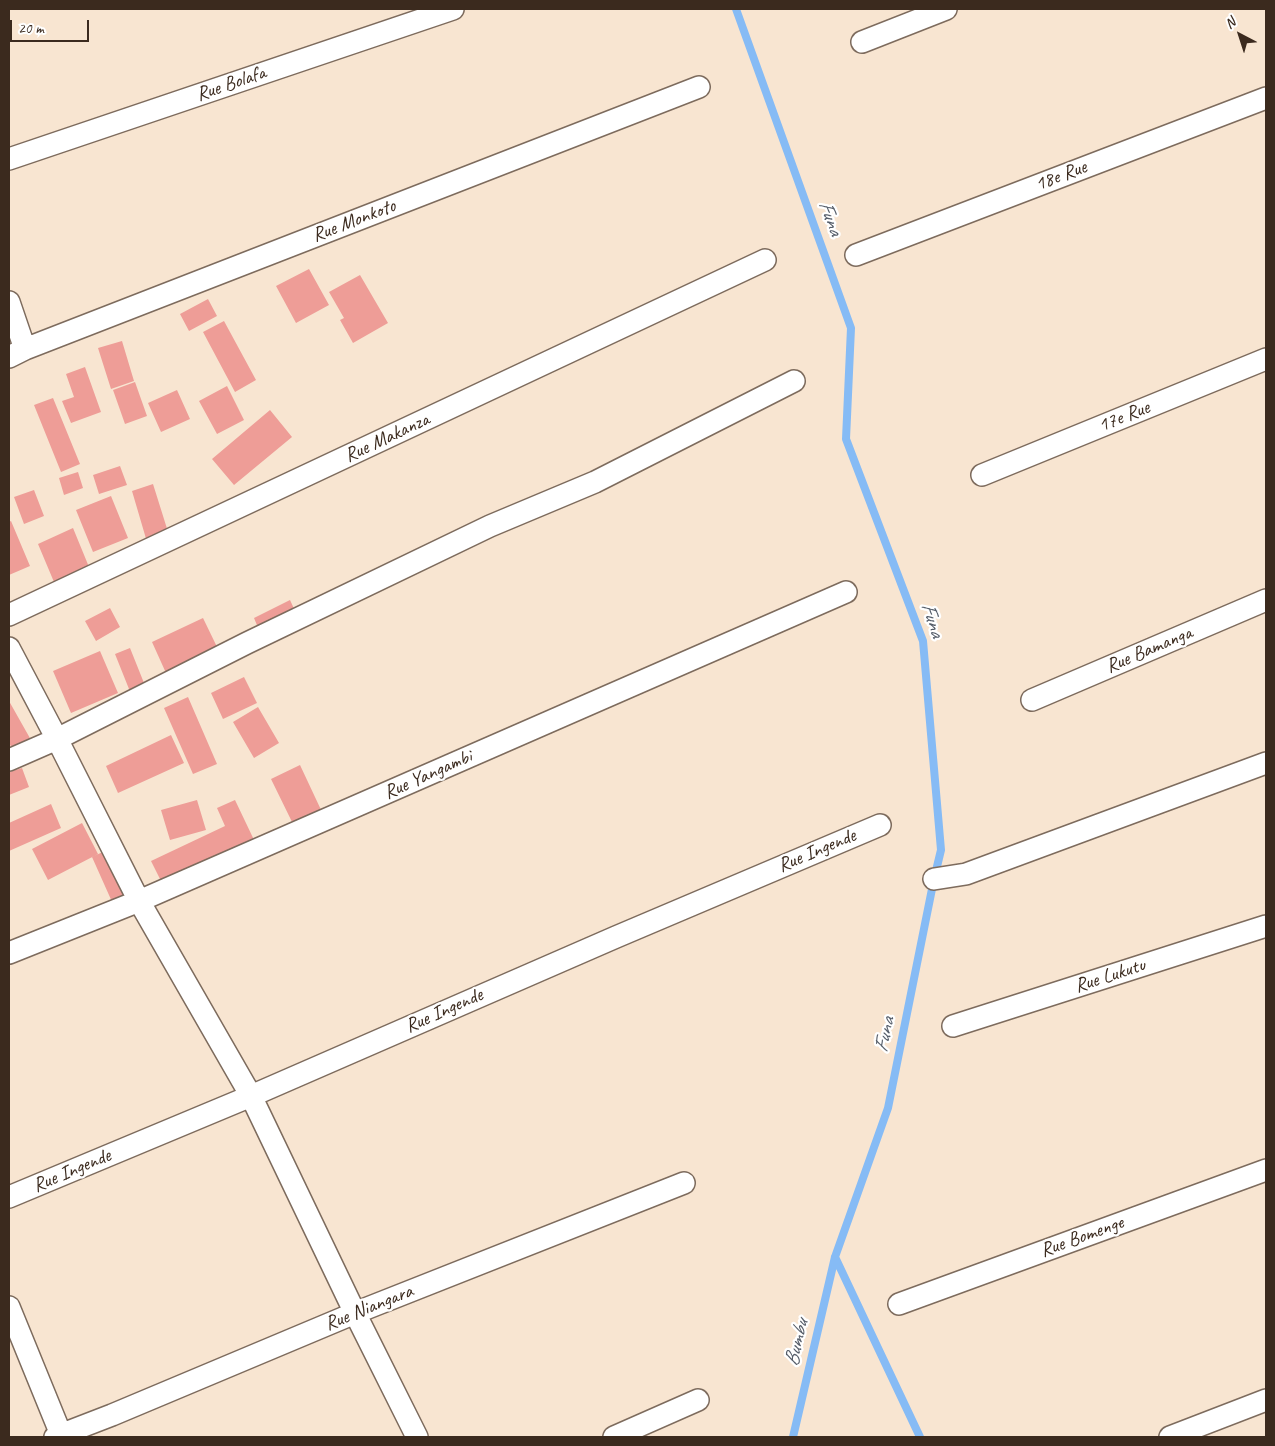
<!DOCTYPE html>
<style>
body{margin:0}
#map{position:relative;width:1275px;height:1446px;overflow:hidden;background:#f8e5d1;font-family:Caveat,sans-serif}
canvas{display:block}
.frame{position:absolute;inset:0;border:10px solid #3b2a1e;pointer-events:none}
.north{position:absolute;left:1215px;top:10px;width:50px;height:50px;-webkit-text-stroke:4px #fff;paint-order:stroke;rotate:320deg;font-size:14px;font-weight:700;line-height:20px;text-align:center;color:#3b2a1e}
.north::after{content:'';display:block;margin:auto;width:18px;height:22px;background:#3b2a1e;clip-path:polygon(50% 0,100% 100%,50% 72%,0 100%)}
.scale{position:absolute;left:10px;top:20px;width:79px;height:22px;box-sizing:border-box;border:2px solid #3b2a1e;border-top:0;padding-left:6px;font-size:15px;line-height:18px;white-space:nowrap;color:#3b2a1e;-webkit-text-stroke:4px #fff;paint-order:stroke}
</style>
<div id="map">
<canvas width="1275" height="1446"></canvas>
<div class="frame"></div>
<div class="north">N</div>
<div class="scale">20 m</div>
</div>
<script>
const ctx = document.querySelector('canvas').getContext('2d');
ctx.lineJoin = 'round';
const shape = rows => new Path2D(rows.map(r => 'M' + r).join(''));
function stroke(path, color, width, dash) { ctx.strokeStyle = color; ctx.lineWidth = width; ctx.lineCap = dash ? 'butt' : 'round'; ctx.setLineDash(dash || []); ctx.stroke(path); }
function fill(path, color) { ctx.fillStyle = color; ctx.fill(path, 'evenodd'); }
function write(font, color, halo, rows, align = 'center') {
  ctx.font = font + ' Caveat,sans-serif'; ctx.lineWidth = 4.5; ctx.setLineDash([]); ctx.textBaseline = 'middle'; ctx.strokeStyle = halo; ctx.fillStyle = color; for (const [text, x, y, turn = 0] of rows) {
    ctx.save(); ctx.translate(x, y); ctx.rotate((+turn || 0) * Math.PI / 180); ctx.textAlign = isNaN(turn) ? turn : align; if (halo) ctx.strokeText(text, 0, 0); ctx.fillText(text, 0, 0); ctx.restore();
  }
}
const stream = shape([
 [736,9,851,328,846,439,923,641,941,850,934,879,888,1108,835,1257,793,1437],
 [835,1257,920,1437]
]);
const building = shape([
 [309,269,329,305,296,323,276,286],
 [360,275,388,323,353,343,340,320,344,318,329,292],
 [208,299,217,316,189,331,180,314],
 [224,321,256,380,235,392,203,332],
 [122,341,134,381,111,389,98,348],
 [85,367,101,412,71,423,62,401,74,397,66,374],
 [135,382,147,416,125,424,113,390],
 [227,386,244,420,217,434,199,401],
 [177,390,190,419,161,432,148,403],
 [53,398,80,464,61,472,34,405],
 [270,410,292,437,234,485,212,459],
 [120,466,127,485,99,494,93,475],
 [78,472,83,488,64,495,59,478],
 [153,484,169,535,147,542,132,491],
 [34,490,44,516,24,524,14,497],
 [111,496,128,538,93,552,76,510],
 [11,521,30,566,9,575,9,522],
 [73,528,89,567,54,582,38,544],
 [290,600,296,613,259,630,254,618],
 [110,608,120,627,96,641,85,621],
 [203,618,218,649,166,673,152,642],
 [130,648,146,688,131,694,115,654],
 [100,651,118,693,71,713,53,671],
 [244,677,257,703,223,719,211,693],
 [188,697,217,764,193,774,164,708],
 [9,701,31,740,13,750,9,743],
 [258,707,279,743,254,758,233,722],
 [171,735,184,763,118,793,106,766],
 [300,765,322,812,294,826,271,779],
 [22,768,29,787,9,795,9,772],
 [197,800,206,830,170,840,161,810],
 [235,800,255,842,164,887,151,861,225,826,217,808],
 [51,804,61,828,9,851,9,823],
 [82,823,98,854,48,880,32,849],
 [107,850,129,897,113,904,92,857]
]);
const street = shape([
 [862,42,946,9],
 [9,159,453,9],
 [856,255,1266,98],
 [9,302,25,349],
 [9,357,25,349,699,87],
 [982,475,1266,359],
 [9,615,765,260],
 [9,648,57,739,139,901,251,1096,355,1313,417,1437],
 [1032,700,1266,600],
 [9,760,57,739,247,643,490,526,595,482,794,381],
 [934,879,966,874,1266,763],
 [9,953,139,901,846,592],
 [953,1026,1266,926],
 [9,1197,251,1096,616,937,880,825],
 [899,1304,1266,1170],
 [9,1307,62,1437],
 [55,1437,112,1415,355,1313,684,1183],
 [614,1437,698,1400],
 [1170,1437,1266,1400]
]);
const streetNames = [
 ["Rue Bolafa",231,84,-19],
 ["18e Rue",1061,176,-21],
 ["Rue Monkoto",354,221,-21],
 ["17e Rue",1124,417,-22],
 ["Rue Makanza",387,438,-25],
 ["Rue Bamanga",1149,650,-23],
 ["Rue Yangambi",428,775,-24],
 ["Rue Ingende",817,851,-23],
 ["Rue Lukutu",1110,976,-18],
 ["Rue Ingende",444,1011,-24],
 ["Rue Ingende",72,1171,-23],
 ["Rue Bomenge",1082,1237,-20],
 ["Rue Niangara",369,1308,-22]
];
const waterNames = [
 ["Funa",830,218,70],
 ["Funa",932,620,72],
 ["Funa",885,1035,-78],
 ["Bumbu",797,1343,-77]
];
stroke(stream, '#86bbf5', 8);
fill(building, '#ee9d97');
stroke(street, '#7d6b5d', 24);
stroke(street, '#fff', 21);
write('20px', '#3b2a1e', '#fff', streetNames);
write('italic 21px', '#555d69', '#fff', waterNames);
</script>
